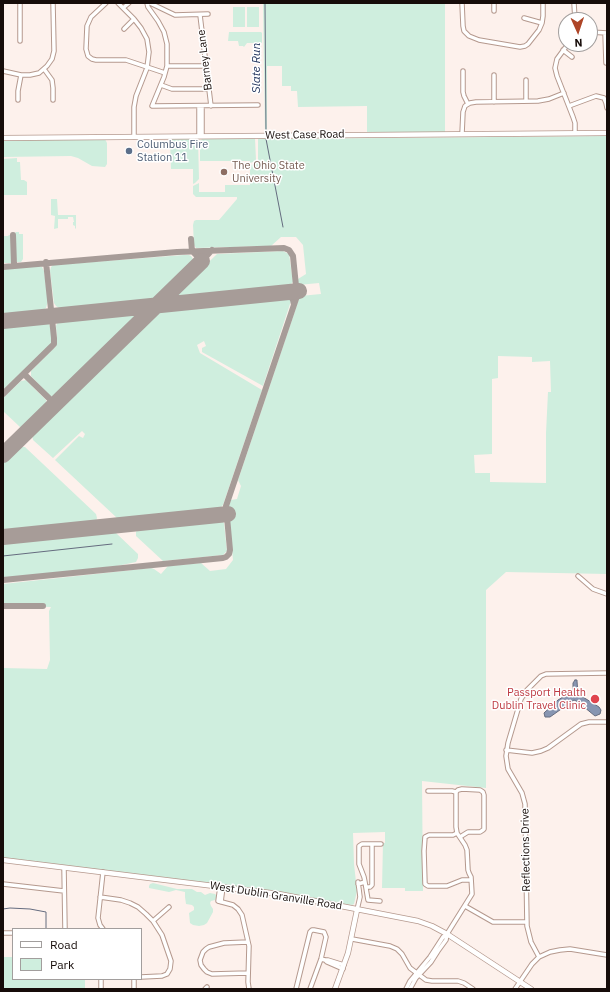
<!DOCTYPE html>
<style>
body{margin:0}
#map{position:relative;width:610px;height:992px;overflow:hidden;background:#fdf1ec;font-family:"IBM Plex Sans",sans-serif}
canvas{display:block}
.frame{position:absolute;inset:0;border:4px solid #160c09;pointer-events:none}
.legend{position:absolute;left:12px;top:928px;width:130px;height:52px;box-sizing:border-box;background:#fff;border:1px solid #a29e9d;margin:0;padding:5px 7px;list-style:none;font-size:12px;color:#160c09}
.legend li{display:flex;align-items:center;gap:8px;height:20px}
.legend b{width:20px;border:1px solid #a29e9d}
.north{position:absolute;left:558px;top:12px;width:40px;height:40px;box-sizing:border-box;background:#fff;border:1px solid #a29e9d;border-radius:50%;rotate:177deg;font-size:11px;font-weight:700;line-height:16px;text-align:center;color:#160c09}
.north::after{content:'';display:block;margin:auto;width:14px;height:18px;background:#ae4527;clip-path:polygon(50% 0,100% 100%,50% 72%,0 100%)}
</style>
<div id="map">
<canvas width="610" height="992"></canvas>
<div class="frame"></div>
<ul class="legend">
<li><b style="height:5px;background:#fff"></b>Road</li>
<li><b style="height:11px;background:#cfeede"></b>Park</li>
</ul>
<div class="north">N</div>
</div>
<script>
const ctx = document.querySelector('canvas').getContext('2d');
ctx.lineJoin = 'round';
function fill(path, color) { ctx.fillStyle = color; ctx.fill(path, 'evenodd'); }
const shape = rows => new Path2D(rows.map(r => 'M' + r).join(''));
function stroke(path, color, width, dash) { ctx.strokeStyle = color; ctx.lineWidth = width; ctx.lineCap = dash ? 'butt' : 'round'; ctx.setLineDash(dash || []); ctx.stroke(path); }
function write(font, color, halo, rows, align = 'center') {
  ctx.font = font + ' "IBM Plex Sans",sans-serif'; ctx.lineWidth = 3; ctx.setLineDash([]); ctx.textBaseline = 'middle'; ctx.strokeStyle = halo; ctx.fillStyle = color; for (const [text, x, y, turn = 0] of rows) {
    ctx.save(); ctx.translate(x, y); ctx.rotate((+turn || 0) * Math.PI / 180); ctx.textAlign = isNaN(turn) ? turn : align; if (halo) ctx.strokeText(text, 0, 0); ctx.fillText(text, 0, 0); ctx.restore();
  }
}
const green = shape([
 [263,3,445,3,445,133,367,134,367,106,298,107,297,91,291,91,291,86,282,86,282,66,267,66,267,134,265,134],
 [233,7,245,7,245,27,233,27],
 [247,7,259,7,259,27,247,27],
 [229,32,261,32,262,33,262,43,247,43,244,47,243,46,239,46,238,41,228,41],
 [607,136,607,574,506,572,486,590,486,788,422,781,423,891,405,891,405,888,382,888,383,843,385,843,385,832,353,833,354,864,357,891,354,904,352,905,248,888,176,879,170,878,3,859,3,668,47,669,50,660,49,611,51,607,3,606,3,584,151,568,154,569,161,574,168,566,201,563,210,571,226,569,233,560,228,508,231,500,237,499,241,486,238,480,300,296,321,294,319,283,298,285,298,279,306,274,303,245,296,237,281,237,271,246,196,248,194,245,193,225,194,221,196,220,219,220,237,199,237,197,196,197,193,194,193,186,199,183,199,192,225,192,225,185,250,185,250,165,255,164,258,161,258,139,264,137,269,139],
 [498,356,532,357,532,362,550,361,551,392,548,392,546,433,546,483,490,482,490,473,475,473,474,455,492,454,492,379,498,378],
 [170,138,197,138,198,139,199,179,195,183,193,184,193,169,171,169],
 [203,138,255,138,256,160,253,162,250,163,250,161,200,161,200,141],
 [105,139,107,143,107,164,105,167,92,166,78,158,71,156,3,157,3,140],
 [17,158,17,162,20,162,21,180,24,180,27,182,27,195,3,195,3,159],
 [51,199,57,199,58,215,76,215,76,229,75,228,75,226,73,225,73,222,74,222,73,217,68,217,68,219,58,219,58,228,54,229,55,216,51,215],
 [16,232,19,232,19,234,23,234,23,259,21,262,17,262,15,259,15,233],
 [9,235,12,235,13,260,11,263,5,263,3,262,3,236,8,236],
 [283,251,289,254,293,282,289,286,177,297,176,294,217,254],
 [184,255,189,255,191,256,193,259,192,263,156,298,152,300,62,310,56,306,54,303,50,271,51,267,53,265],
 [39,266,42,267,44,271,48,301,46,308,40,312,3,316,3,269],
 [287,297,291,301,263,386,202,352,202,348,206,346,204,341,197,345,200,353,262,390,223,505,218,510,122,519,117,518,55,460,79,436,83,438,85,434,82,431,53,458,33,440,32,434,158,311],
 [136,313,137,317,55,396,50,396,31,376,31,371,56,346,57,339,56,326,58,321],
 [46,322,49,324,50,326,52,338,51,344,3,390,3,327],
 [26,380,46,400,47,403,46,406,25,427,20,427,3,411,3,398,21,381],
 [18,447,25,447,96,514,97,518,96,521,3,531,3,462],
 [221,521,224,523,227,551,223,555,163,561,136,536,136,532,138,529],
 [111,531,116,533,138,554,138,558,136,562,117,566,3,578,3,542],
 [153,883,177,889,192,889,197,892,201,892,205,895,210,893,215,894,216,895,216,898,215,900,211,901,210,903,211,906,213,909,213,912,207,923,204,925,199,926,193,925,190,923,189,913,194,910,194,907,192,905,186,904,185,897,185,892,176,890,169,892,149,888,149,886,150,884],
 [3,957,13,957,13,979,85,979,85,989,3,989]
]);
const water = shape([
 [575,680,577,680,577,681,578,694,599,707,601,710,600,714,595,716,578,702,574,700,550,717,545,717,544,713,545,712,558,700,563,697,570,696,572,695,573,692,573,683,575,680]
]);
const stream = shape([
 [265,3,266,133],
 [266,139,283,227],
 [3,556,112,544],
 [3,909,10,908,30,909,46,912,46,929]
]);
const taxiway = shape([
 [13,235,14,265],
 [191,239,192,251,202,261,212,250],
 [3,267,177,252,284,248,289,250,293,256,297,296,226,506,230,550,229,554,226,557,223,558,3,580],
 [288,292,293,300,294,305],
 [24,374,55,404],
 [3,394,51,347,54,344,54,338,46,262],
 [3,606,43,606]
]);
const runway = shape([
 [3,321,299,291],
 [3,455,202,261],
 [3,537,228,514]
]);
const minor = shape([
 [20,3,20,41],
 [106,3,91,17,87,26,86,49,88,56,92,59,96,60,126,60,165,73],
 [118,3,134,19,141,28,147,39,149,52,147,68,136,96,134,107,134,137],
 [147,3,148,7,158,21,164,32,167,44,167,66,164,77,152,106,258,105],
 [150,3,175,15,208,14],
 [462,3,463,26,464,31,469,36,479,40,520,47,525,46,528,44,539,30,542,23,543,16,543,3],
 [494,3,494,11],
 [574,3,575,20],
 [123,8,129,3],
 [200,15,211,106],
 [524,18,542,23],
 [124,29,134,19],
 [590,32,607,33],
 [605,33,606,63],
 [568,44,557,59,555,68,557,76,573,117,575,123,575,133],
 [563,50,572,57],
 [167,66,206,66],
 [44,69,52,80,53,88,53,100],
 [3,71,21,75,30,75,39,73,47,66,52,59,54,51,53,3],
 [463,71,463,92,464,96,468,104],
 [494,75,494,102],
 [526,80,526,101],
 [161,85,172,89,209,89],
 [18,100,18,91,21,75],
 [202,106,202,136],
 [569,106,596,96,604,98,606,103,607,108],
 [462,134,463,112,465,106,470,103,476,102,538,101,549,99,564,93],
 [199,136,199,106],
 [578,576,593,589,607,594],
 [506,750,532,753,541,751,548,748,581,724,589,722,607,722],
 [428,791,452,791,456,792,458,790,462,789,480,790,483,792,484,795,484,829,483,830,480,832,468,832,460,837],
 [457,833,453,835,429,835,425,837,424,851,425,884,428,886,447,886,462,880,471,880],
 [64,868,65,929],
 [365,882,364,877,359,864,359,846,362,844,381,844],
 [3,884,64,891],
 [358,884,365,882,368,900,380,901],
 [220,887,218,901,233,905,238,909,242,915,249,946,248,982,249,989],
 [366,887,370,887,372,885,372,844],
 [100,897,121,900,130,903,138,907,146,914,153,921,162,935,171,961,170,969,167,974,162,976,141,977],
 [221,902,223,887],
 [465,906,493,922,527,922],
 [357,910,360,897,359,889,358,882],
 [153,921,169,907],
 [103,929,100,925,98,918,103,872],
 [3,933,13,933],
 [352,939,390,946,397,949,402,954,410,968,426,980,432,981,458,981,464,983,473,989],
 [539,957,531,942,527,926,525,804,522,793,508,769,506,756,508,743,521,699,527,690,541,676,546,674,607,673],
 [321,959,325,960,328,960,344,965],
 [325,960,327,962,343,969],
 [248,973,212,974,207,972,204,969,201,965,200,960,203,952,206,949,209,947,224,943,248,942],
 [101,979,101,989],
 [134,979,134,989],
 [205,989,207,987],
 [296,989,310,932,312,930,314,930,324,932,326,937,321,959,310,989],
 [406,989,410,981,430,957,443,937,447,934,472,894,471,877,469,873,468,870,467,850,465,845,457,833,456,827,456,792],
 [410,989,416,978,431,962,438,951,446,940,447,934],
 [515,989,532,964,539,957,550,952,560,950,570,949,607,955]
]);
const major = shape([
 [3,138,607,133],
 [3,860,279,894,418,921,432,926,447,934,531,989],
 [335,989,348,953,357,910]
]);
const markers = [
 [129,151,4,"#5c6f8a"],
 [224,172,4,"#8d6e63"],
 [595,699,5,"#e0444e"]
];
const streetNames = [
 ["Barney Lane",205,60,-97],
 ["West Case Road",305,135,-1],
 ["Reflections Drive",526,850,-91],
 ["West Dublin Granville Road",276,896,9]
];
const serviceNames = [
 ["Columbus Fire",137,145],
 ["Station 11",137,158]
];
const educationNames = [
 ["The Ohio State",232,166],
 ["University",232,179]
];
const healthNames = [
 ["Passport Health",586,693],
 ["Dublin Travel Clinic",586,706]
];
const waterNames = [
 ["Slate Run",257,68,-90]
];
fill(green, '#cfeede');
fill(water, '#8795b1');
stroke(water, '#656c7f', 1);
stroke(stream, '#656c7f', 1);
stroke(taxiway, '#a79c98', 6);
stroke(runway, '#a79c98', 16);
stroke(minor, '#b5998e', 5.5);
stroke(major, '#b5998e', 6);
stroke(minor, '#fff', 3.5);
stroke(major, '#fff', 4.5);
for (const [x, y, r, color] of markers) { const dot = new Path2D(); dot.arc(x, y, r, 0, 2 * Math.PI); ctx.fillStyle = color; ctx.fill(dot); stroke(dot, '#fff', 1.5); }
write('11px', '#160c09', '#fff', streetNames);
write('11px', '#4e5e75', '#fff', serviceNames, 'left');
write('11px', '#785e54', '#fff', educationNames, 'left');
write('11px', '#be3a42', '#fff', healthNames, 'right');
write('italic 12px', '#253760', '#fff', waterNames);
</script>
